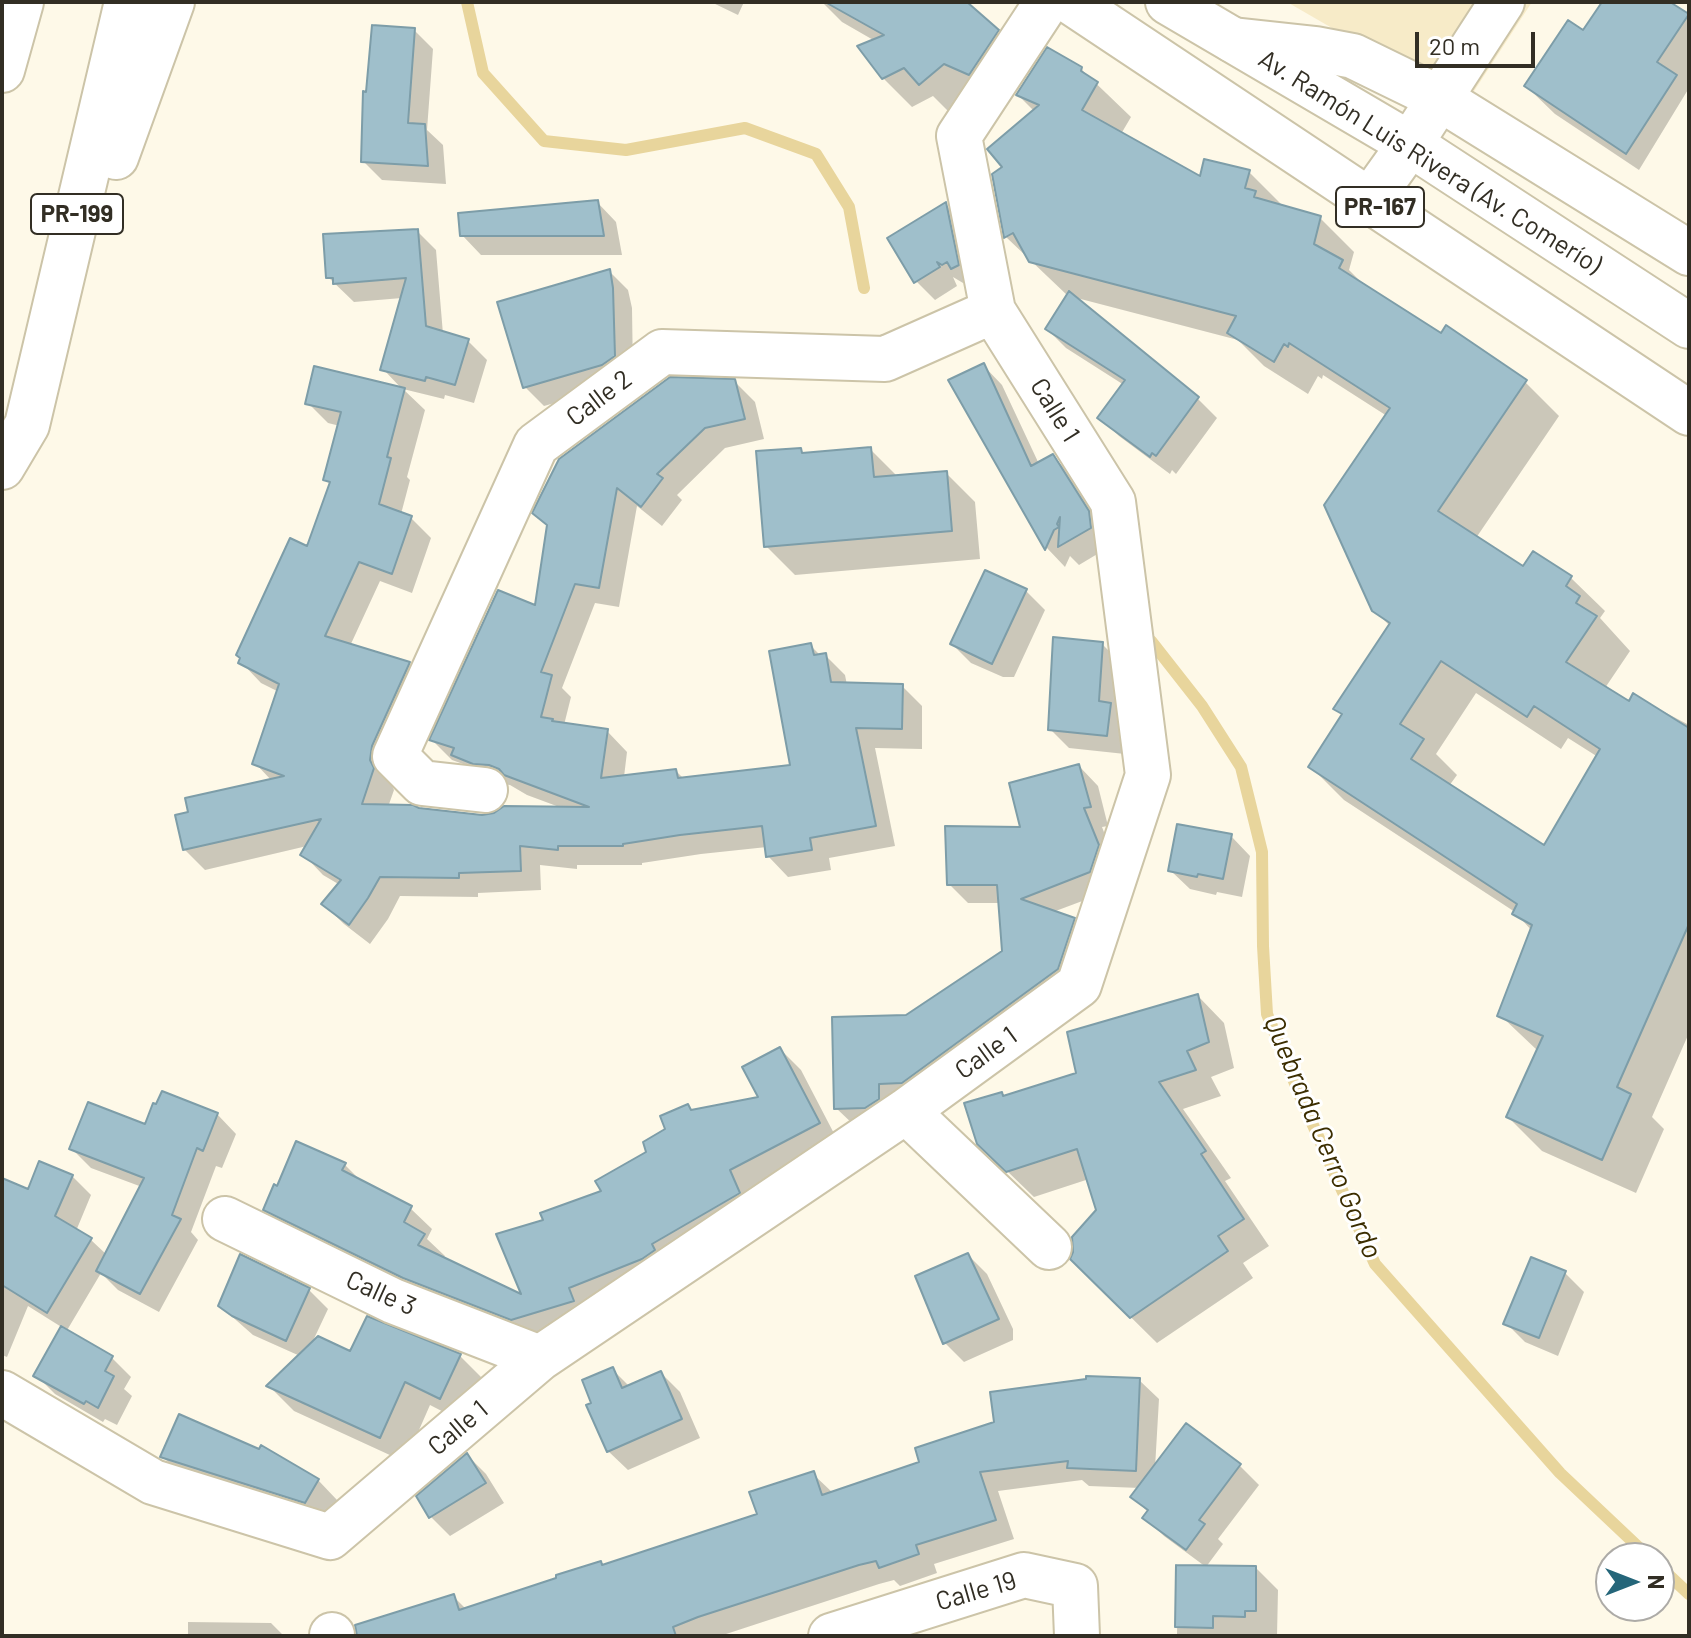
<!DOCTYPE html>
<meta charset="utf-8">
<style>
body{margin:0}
#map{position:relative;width:1691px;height:1638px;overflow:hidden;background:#fef9e8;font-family:Barlow,sans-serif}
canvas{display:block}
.frame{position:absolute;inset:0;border:4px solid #322e24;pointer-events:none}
.north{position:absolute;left:1595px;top:1542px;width:80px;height:80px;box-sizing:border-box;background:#fff;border:2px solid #adaba7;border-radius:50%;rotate:90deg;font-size:22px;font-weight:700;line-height:32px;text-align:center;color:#322e24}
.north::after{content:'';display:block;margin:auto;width:28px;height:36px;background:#25667a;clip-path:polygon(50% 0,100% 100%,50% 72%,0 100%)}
.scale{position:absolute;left:1415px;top:32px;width:120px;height:36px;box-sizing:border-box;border:4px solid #322e24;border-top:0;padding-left:10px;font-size:24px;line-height:28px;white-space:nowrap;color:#322e24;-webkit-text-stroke:6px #fff;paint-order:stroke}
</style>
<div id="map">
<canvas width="1691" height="1638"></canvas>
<div class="frame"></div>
<div class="north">N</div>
<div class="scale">20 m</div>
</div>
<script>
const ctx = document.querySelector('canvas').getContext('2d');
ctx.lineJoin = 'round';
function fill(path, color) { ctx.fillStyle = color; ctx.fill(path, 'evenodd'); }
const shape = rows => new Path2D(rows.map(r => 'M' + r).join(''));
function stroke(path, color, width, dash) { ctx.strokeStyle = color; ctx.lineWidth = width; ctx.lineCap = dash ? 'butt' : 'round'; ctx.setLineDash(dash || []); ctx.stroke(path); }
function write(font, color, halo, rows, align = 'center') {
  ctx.font = font + ' Barlow,sans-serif'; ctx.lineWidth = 6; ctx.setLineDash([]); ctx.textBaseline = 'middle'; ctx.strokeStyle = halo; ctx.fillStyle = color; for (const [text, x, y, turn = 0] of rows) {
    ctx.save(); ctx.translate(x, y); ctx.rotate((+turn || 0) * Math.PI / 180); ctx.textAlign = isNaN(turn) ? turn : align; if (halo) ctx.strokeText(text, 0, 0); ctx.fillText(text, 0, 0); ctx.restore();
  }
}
const built = shape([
 [1287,2,1532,2,1465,105]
]);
const shadow = shape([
 [711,2,744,2,738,15],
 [822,2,964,2,1026,60,949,112,933,96,912,107,883,78,875,41,842,22],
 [1604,2,1666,2,1689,18,1689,88,1639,170,1555,114,1526,86,1584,32],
 [414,30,433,49,427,130,443,145,446,184,382,180,363,161],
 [1081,69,1131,117,1121,134,1201,179,1249,172,1283,206,1320,218,1354,252,1349,270,1369,290,1441,336,1525,382,1559,416,1476,538,1523,569,1534,553,1571,578,1605,611,1600,618,1630,651,1605,688,1629,704,1634,696,1689,725,1689,1033,1652,1117,1664,1129,1636,1193,1542,1151,1508,1117,1538,1051,1500,1015,1532,931,1515,912,1344,800,1310,766,1343,716,1336,709,1390,626,1374,610,1387,416,1323,375,1322,379,1318,376,1308,394,1264,366,1238,340,1073,297,1198,399,1217,418,1176,474,1172,470,1170,474,1119,436,1100,417,1124,385,1066,348,1047,329,1068,296,1006,237,994,175,1005,168,1035,112,1018,95],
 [1476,693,1561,749,1568,738,1598,757,1545,848,1449,786,1457,775,1436,754],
 [597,202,616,222,622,255,481,255,462,235],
 [946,205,965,224,965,281,963,283,953,277,957,286,935,300,916,281],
 [417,231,436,250,443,334,468,341,487,360,474,403,445,395,444,399,403,389,425,410,407,477,410,480,401,514,411,518,431,538,412,593,380,581,350,646,409,664,429,684,390,781,394,790,388,807,482,817,562,808,527,795,510,785,495,783,474,775,463,764,452,760,432,740,536,607,549,527,535,513,734,381,755,402,764,439,725,448,677,495,682,500,662,526,637,506,619,607,595,603,562,688,571,697,564,725,607,731,627,752,624,777,676,771,684,779,793,767,810,645,821,656,825,655,845,675,847,685,902,686,922,706,922,749,875,748,895,846,829,858,831,870,788,877,768,856,767,847,701,854,642,863,642,865,577,865,577,869,540,865,541,890,478,893,478,897,400,896,388,919,370,944,344,924,323,904,340,885,323,875,303,854,307,846,205,870,184,849,272,781,255,763,279,692,261,683,241,662,308,548,331,485,326,480,340,426,328,423,308,403,403,390,383,369,402,298,354,302,328,277],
 [609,271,628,290,632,308,633,375,622,384,544,406,525,387],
 [983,365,1002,385,1039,464,1053,456,1072,476,1107,532,1109,547,1079,565,1070,556,1065,567,1047,548,950,381],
 [870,449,898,477,946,473,975,502,980,559,795,575,766,546,800,450,805,455],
 [1026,591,1045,610,1014,677,1003,677,971,663,952,644],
 [1102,644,1121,663,1118,712,1129,724,1125,754,1069,748,1050,729],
 [1079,766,1098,786,1108,826,1102,827,1117,866,1109,891,1053,912,1074,919,1093,939,1077,988,856,1127,836,1108,906,1017,1004,952,1001,903,968,903,949,884,1023,829],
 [1231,836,1250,856,1242,897,1217,892,1216,895,1190,889,1170,870],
 [1198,996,1224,1023,1234,1068,1211,1077,1221,1096,1183,1109,1231,1178,1225,1181,1269,1246,1243,1263,1253,1278,1157,1343,1072,1259,1098,1211,1089,1179,1034,1197,1006,1170,1002,1094,1005,1097,1078,1074],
 [780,1049,801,1070,840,1145,534,1340,287,1230,265,1209,344,1164,363,1183,410,1208,432,1229,427,1239,445,1256,443,1259,525,1298,546,1222,604,1192,649,1153,688,1107,693,1112,761,1098],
 [217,1114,236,1134,222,1168,216,1166,191,1232,198,1240,159,1312,118,1290,101,1273,66,1332,112,1358,131,1377,124,1389,132,1396,117,1425,105,1419,103,1422,55,1394,36,1375,63,1328,28,1306,7,1357,2,1355,2,1180,29,1191,72,1176,91,1195,76,1231,91,1240,107,1255,142,1187,91,1168,72,1149,146,1126],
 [968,1255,987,1274,1013,1329,1013,1340,964,1362,945,1343],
 [1532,1259,1565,1273,1584,1292,1558,1356,1525,1342,1506,1323],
 [309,1290,328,1309,311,1345,351,1353,368,1319,460,1356,485,1381,465,1423,430,1405,405,1462,294,1411,269,1386,300,1356,253,1335,220,1306],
 [612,1369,630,1387,661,1373,680,1392,700,1438,628,1470,608,1451,594,1404],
 [1139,1380,1159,1399,1155,1468,1187,1426,1240,1466,1259,1485,1218,1539,1223,1544,1206,1567,1256,1568,1278,1590,1277,1636,1157,1636,1177,1634,1178,1567,1206,1567,1164,1536,1145,1517,1148,1512,1133,1497,1140,1488,1089,1486,1082,1480,998,1491,1014,1539,934,1564,937,1573,900,1586,894,1580,879,1584,720,1636,404,1636,453,1596,467,1610,759,1516,813,1474,833,1493,922,1463],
 [467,1455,486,1474,504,1503,450,1536,431,1517,419,1497],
 [163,1457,318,1480,337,1500,325,1521,182,1476],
 [188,1622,271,1623,284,1636,188,1636]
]);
const stream = shape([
 [467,2,483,73,544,141,626,150,745,128,816,154,849,207,864,288],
 [1151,641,1202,706,1241,767,1262,852,1263,946,1267,1014,1300,1096,1375,1264,1560,1473,1650,1558],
 [1659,1566,1689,1594]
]);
const building = shape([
 [825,2,967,2,999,30,969,75,944,64,919,85,904,68,882,79,857,46,884,35,825,2],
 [1602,2,1670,2,1689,14,1657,62,1677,75,1626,154,1524,86,1568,20,1583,30,1602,2],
 [372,25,415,28,408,123,425,124,428,166,361,162,363,91,366,92,372,25],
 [1047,47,1082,67,1081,71,1098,82,1082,110,1200,176,1204,159,1250,170,1245,188,1256,191,1254,197,1321,216,1314,244,1343,260,1339,268,1441,333,1446,325,1527,380,1438,511,1523,566,1533,551,1572,576,1566,586,1580,596,1576,603,1597,616,1566,662,1629,701,1633,693,1689,728,1689,924,1617,1087,1631,1094,1602,1160,1506,1117,1543,1036,1497,1016,1532,925,1512,914,1517,904,1308,767,1342,714,1333,709,1390,623,1372,611,1324,505,1390,408,1289,343,1288,347,1284,344,1274,362,1227,333,1236,316,1029,262,1013,233,1004,238,992,174,1002,167,987,149,1039,105,1016,95,1047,47],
 [1441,661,1527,717,1534,706,1600,749,1544,845,1411,759,1424,739,1400,724,1441,661],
 [598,200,604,236,460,236,458,213,598,200],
 [946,202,959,265,951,269,947,262,942,265,937,262,940,267,914,283,887,238,946,202],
 [418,229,426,326,469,339,455,385,426,377,425,381,380,370,406,278,333,284,333,278,326,278,323,234,418,229],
 [610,269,613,288,615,356,602,365,523,388,497,302,610,269],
 [1069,291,1199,397,1156,456,1152,453,1150,457,1097,418,1125,380,1045,329,1069,291],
 [984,363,1031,466,1053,454,1089,511,1091,528,1058,547,1060,517,1057,524,1059,527,1054,530,1045,550,948,380,984,363],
 [314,366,405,388,387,457,391,458,379,504,412,516,392,574,359,562,325,636,410,662,372,746,370,760,374,768,362,804,413,805,419,808,482,815,494,813,504,806,589,807,504,775,499,769,489,765,473,764,451,755,454,748,429,740,498,590,535,605,547,525,532,513,559,459,670,377,735,379,745,419,705,428,657,474,663,478,641,507,617,488,599,588,575,584,541,672,552,675,541,717,553,719,552,721,608,729,601,778,676,769,678,778,790,765,769,651,811,643,814,655,826,653,831,682,903,684,902,729,856,728,876,826,810,838,812,850,766,857,762,826,680,835,623,844,623,846,558,846,558,850,520,846,521,871,459,873,459,878,380,877,368,898,349,925,321,904,341,880,300,855,321,819,183,850,175,815,188,812,185,798,284,776,252,764,279,684,238,663,240,658,236,655,290,538,307,546,330,482,323,480,341,412,305,404,314,366],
 [871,447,874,477,947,471,952,531,764,547,756,451,801,448,802,453,871,447],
 [985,570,1027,589,992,664,950,644,985,570],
 [1053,637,1103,642,1099,701,1111,703,1107,736,1048,730,1053,637],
 [1079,764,1091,807,1084,808,1099,845,1090,872,1021,899,1075,918,1058,969,902,1083,879,1084,879,1099,865,1108,834,1109,832,1017,906,1015,1002,951,997,885,947,885,945,826,1020,827,1009,783,1079,764],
 [1177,824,1232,834,1223,879,1198,874,1197,877,1168,871,1177,824],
 [1198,994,1209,1042,1187,1051,1196,1070,1159,1082,1206,1151,1201,1154,1244,1219,1218,1236,1228,1251,1130,1318,1070,1259,1073,1252,1072,1237,1096,1210,1077,1149,1006,1172,977,1144,964,1103,1002,1092,1003,1096,1076,1073,1067,1032,1198,994],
 [780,1047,820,1123,730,1170,740,1193,652,1244,655,1250,642,1259,569,1288,574,1301,511,1320,403,1278,263,1210,274,1184,277,1186,296,1141,346,1163,342,1170,412,1206,404,1222,425,1234,418,1245,521,1294,496,1234,543,1220,540,1213,601,1191,595,1181,646,1152,643,1142,665,1129,660,1116,688,1104,691,1110,758,1097,742,1067,780,1047],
 [162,1091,218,1113,203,1151,197,1148,172,1215,181,1219,140,1294,96,1271,144,1178,69,1149,88,1102,145,1124,153,1103,156,1104,162,1091],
 [39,1161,73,1175,55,1216,92,1238,47,1313,2,1285,2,1178,28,1189,39,1161],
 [968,1253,999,1319,943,1344,915,1276,968,1253],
 [240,1254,310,1288,286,1341,232,1316,218,1306,240,1254],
 [1531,1257,1566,1271,1539,1338,1503,1324,1531,1257],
 [367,1316,461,1354,440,1399,405,1382,380,1438,266,1386,318,1336,350,1351,367,1316],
 [61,1326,113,1356,105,1371,114,1376,98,1408,86,1401,84,1404,33,1376,61,1326],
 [613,1367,622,1388,661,1371,682,1419,607,1452,586,1405,591,1403,582,1380,613,1367],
 [1086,1376,1140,1378,1136,1471,1067,1468,1068,1461,980,1472,996,1520,916,1545,919,1554,879,1568,876,1561,859,1565,698,1617,673,1627,676,1636,357,1636,355,1625,454,1594,459,1610,556,1578,556,1575,601,1561,602,1565,757,1514,749,1492,814,1471,822,1495,919,1462,915,1448,994,1422,990,1392,1086,1379,1086,1376],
 [179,1414,259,1449,261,1445,319,1479,305,1503,160,1457,179,1414],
 [1186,1423,1241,1464,1199,1520,1205,1524,1186,1550,1142,1518,1148,1510,1130,1497,1186,1423],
 [467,1453,486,1483,429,1518,416,1496,467,1453],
 [1176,1565,1256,1566,1256,1611,1245,1611,1245,1617,1213,1616,1213,1628,1175,1627,1176,1565]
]);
const minor = shape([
 [1233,40,1316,49,1353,56,1439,98,1689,253],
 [1370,200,1410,144,1502,2],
 [485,790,422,783,395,756,536,445,662,352,885,359,993,311],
 [906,1111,1049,1247],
 [225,1219,393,1301,540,1358],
 [2,1393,153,1482,330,1537,540,1358,906,1111,1079,985,1148,775,1113,502,993,311,959,136,1047,2],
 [332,1635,332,1636],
 [831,1636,1024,1575,1075,1586,1077,1636]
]);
const major = shape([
 [1071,2,1689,413],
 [1168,2,1410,144,1689,326]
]);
const highway = shape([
 [2,70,21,2],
 [116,157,172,2],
 [2,467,27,425,127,2]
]);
const shields = [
 [1380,207,88],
 [77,214,92]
];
const shieldNames = [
 ["PR-167",1380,207],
 ["PR-199",77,214]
];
const streetNames = [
 ["Av. Ramón Luis Rivera (Av. Comerío)",1430,162,32],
 ["Calle 2",599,398,-37],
 ["Calle 1",1055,410,58],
 ["Calle 1",986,1053,-36],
 ["Calle 3",381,1293,24],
 ["Calle 1",458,1428,-40],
 ["Calle 19",976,1591,-16]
];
const waterNames = [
 ["Quebrada Cerro Gordo",1323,1137,67]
];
fill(built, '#f7ebc8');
fill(shadow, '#0003');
stroke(stream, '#e8d59c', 12);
fill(building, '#9fbfcb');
stroke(building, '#7d9da8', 2);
stroke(minor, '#ccc4a8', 48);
stroke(major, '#ccc4a8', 48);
stroke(highway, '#ccc4a8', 48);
stroke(minor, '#fff', 44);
stroke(major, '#fff', 44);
stroke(highway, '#fff', 44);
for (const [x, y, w] of shields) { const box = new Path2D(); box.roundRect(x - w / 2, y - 20, w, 40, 6); ctx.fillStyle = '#fff'; ctx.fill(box); stroke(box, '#322e24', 2); }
write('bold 24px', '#322e24', null, shieldNames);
write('26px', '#322e24', '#fff', streetNames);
write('italic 28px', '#3b2d00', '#fff', waterNames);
</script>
